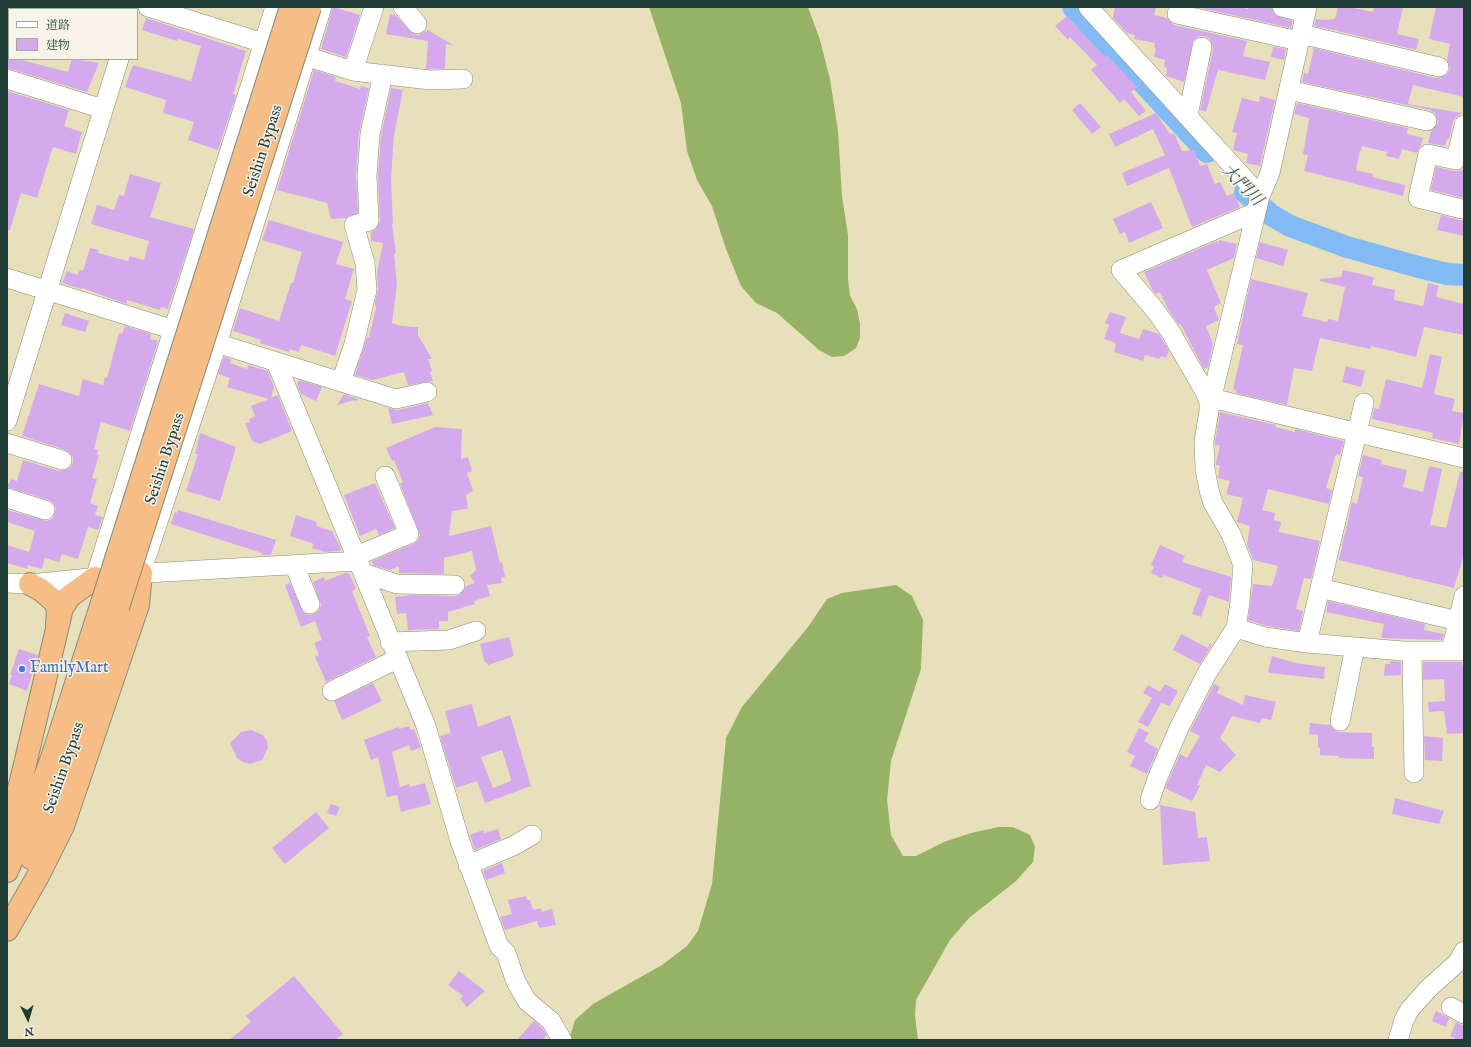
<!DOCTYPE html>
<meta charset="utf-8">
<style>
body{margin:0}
#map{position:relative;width:1471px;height:1047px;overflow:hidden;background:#e8e0bb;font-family:"IM FELL English","Noto Serif JP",serif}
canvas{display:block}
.frame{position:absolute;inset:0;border:8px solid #1f3d34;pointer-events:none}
.legend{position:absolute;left:8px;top:8px;width:130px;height:52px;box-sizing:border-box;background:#f7f3e8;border:1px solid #a1aaa0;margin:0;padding:5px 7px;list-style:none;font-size:12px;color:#1f3d34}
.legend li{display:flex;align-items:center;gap:8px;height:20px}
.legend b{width:20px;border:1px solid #a1aaa0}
.north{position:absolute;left:8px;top:999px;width:40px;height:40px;-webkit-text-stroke:3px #f7f3e8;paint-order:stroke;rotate:175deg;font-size:11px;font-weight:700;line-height:16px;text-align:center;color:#1f3d34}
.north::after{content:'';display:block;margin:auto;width:14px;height:18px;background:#1f3d34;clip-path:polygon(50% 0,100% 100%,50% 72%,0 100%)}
</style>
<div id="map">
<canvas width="1471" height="1047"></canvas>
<div class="frame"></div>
<ul class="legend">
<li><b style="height:5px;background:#fff"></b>道路</li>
<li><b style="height:11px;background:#d5aaec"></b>建物</li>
</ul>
<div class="north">N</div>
</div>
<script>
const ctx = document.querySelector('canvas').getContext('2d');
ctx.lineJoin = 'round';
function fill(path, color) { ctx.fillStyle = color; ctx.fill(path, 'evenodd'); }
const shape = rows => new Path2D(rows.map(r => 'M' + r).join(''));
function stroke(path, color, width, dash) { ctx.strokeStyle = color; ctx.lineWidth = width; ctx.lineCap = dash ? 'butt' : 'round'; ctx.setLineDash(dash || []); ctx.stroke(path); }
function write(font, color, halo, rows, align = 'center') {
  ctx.font = font + ' "IM FELL English","Noto Serif JP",serif'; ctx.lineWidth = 3; ctx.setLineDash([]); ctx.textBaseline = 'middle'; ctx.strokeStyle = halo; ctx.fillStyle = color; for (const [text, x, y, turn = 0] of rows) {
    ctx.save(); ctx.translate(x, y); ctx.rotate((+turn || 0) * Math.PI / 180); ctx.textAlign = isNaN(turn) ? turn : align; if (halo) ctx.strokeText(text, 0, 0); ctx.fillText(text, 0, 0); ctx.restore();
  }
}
const forest = shape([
 [649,7,808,7,820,40,830,79,838,131,842,196,848,235,848,279,850,296,857,309,860,324,860,338,856,348,844,356,832,357,819,350,777,313,756,303,741,286,726,249,712,206,697,180,687,151,681,103],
 [896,585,912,596,923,620,921,669,891,761,887,800,891,835,903,856,916,856,944,842,971,833,999,827,1013,827,1030,835,1035,847,1033,862,1016,881,969,918,950,940,916,1000,915,1016,918,1040,569,1040,575,1020,593,1004,662,965,687,946,698,931,712,884,726,738,742,707,808,627,827,599,842,593]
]);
const river = shape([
 [1073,7,1207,152],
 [1245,192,1271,215,1290,226,1347,247,1415,266,1447,274,1464,275]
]);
const building = shape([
 [333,7,360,15,346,57,321,49],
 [1115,7,1156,7,1154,15,1167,18,1174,25,1247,41,1243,56,1270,62,1265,80,1218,70,1206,112,1200,110,1213,49,1210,39,1205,36,1199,36,1194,40,1184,82,1166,76,1167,68,1164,67,1165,60,1154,57,1156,49,1154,48,1155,43,1134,39,1135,35,1127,33,1113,18],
 [1196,7,1239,7,1248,9,1249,7,1271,7,1275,15,1293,21,1291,28],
 [1338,7,1349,7,1373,12,1374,7,1403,7,1397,34,1419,39,1416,50,1338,31,1338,30,1333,30,1314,26,1316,19,1324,20,1335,19],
 [1436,7,1464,7,1464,97,1413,85,1408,104,1462,113,1456,117,1453,122,1449,139,1447,139,1445,146,1428,143,1431,131,1438,123,1435,113,1430,110,1302,82,1304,73,1308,74,1314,48,1436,78,1442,77,1447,74,1450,69,1447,59,1450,44,1429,39],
 [390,14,395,15,413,34,419,35,428,30,453,45,446,44,445,69,426,69,428,41,386,34],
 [1067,16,1105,57,1107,55,1137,87,1131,92,1146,111,1139,116,1124,99,1120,103,1091,70,1097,65,1070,37,1068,40,1055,26],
 [146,18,246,51,233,94,236,95,218,150,188,140,194,122,163,113,166,100,125,87,133,65,191,81,201,46,178,39,177,41,142,30],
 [1273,47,1286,49,1284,60,1271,57],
 [7,56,9,56,9,59,18,59,68,72,72,59,99,63,87,92,7,68],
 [314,70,336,77,335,81,360,89,361,86,369,88,359,133,356,175,358,213,346,218,331,219,327,203,277,190],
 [391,88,403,90,394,135,391,179,393,224,392,224,396,253,394,254,397,284,392,323,401,326,418,327,418,335,432,359,428,359,432,371,430,372,433,381,408,385,404,372,373,380,355,375,367,337,369,337,376,308,375,302,378,289,377,273,383,243,371,241,371,232,376,229,380,221,378,176,381,136],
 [7,91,69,110,64,126,82,132,76,154,53,147,37,198,21,193,10,230,7,230],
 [1260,96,1275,100,1260,166,1246,163,1248,154,1233,150,1237,133,1232,132,1242,98,1259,102],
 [1080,103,1101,127,1092,134,1072,110],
 [1297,103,1408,128,1407,134,1423,138,1421,145,1417,153,1402,149,1399,159,1386,156,1387,152,1362,146,1361,151,1360,150,1356,170,1373,174,1372,177,1405,185,1403,196,1304,171,1308,155,1303,154,1309,119,1308,118,1294,114],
 [1156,113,1170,134,1174,133,1182,151,1194,150,1200,166,1207,164,1215,184,1220,182,1227,196,1234,193,1240,207,1192,227,1169,168,1127,186,1122,173,1165,155,1153,129,1115,147,1109,134],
 [1436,167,1454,171,1464,170,1464,198,1431,190],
 [130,174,161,183,150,217,194,229,168,309,161,307,160,310,127,300,126,304,82,288,81,289,62,283,67,271,77,275,80,270,83,271,90,248,99,250,98,253,128,261,130,256,144,260,149,241,91,224,97,205,114,210,119,195,124,196],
 [1151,202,1163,228,1129,243,1125,232,1120,234,1113,219],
 [1441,215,1464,221,1464,236,1437,230],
 [269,220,343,242,336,264,354,269,345,299,352,301,335,356,301,345,299,352,290,349,289,352,260,343,261,340,233,331,240,308,279,321,291,283,293,283,302,252,262,240],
 [1219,240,1237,244,1234,258,1207,270,1221,303,1214,307,1219,320,1206,326,1213,344,1208,367,1204,369,1180,323,1179,325,1168,309,1160,292,1156,294,1153,291,1144,272,1217,241,1218,244],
 [1260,242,1288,250,1283,266,1256,258],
 [1343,270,1374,277,1372,285,1395,290,1394,300,1423,306,1428,283,1439,286,1436,297,1464,304,1464,335,1424,327,1416,357,1371,346,1370,349,1320,338,1312,371,1294,368,1287,405,1236,393,1236,390,1233,389,1243,345,1237,344,1251,279,1308,293,1302,316,1327,322,1328,319,1338,321,1345,287,1320,281,1320,279,1341,277],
 [1110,312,1126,317,1120,333,1139,339,1143,329,1159,334,1169,351,1166,358,1161,356,1159,359,1145,355,1143,361,1114,352,1116,343,1104,339,1109,325,1105,323],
 [65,313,89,321,85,332,61,325],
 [125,326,151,334,150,339,158,341,130,431,101,422,94,449,98,450,97,455,99,455,92,478,97,479,90,503,98,506,95,515,103,517,98,530,88,527,78,559,62,554,59,562,45,558,42,569,27,565,28,569,7,563,7,545,29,552,35,531,7,522,7,510,47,521,53,518,56,508,53,503,49,500,7,487,7,484,9,484,11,479,17,481,23,460,59,471,69,468,73,463,73,457,66,450,22,436,39,384,79,396,83,379,103,385,105,377,107,378,119,333,122,334],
 [1430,354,1442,357,1434,394,1455,399,1452,411,1464,413,1459,444,1432,438,1433,433,1372,419,1374,408,1379,409,1386,379,1422,388],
 [224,357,231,359,230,363,247,369,248,365,268,371,274,387,271,398,278,395,292,431,260,444,252,441,245,423,250,422,249,419,255,416,251,406,269,399,227,387,230,378,218,374],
 [1346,366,1365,371,1361,387,1342,382],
 [299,380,322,387,316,401,301,394,297,384],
 [344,394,358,399,356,401,354,400,337,405],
 [428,403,433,415,392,424,388,408,398,410],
 [1220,412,1276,425,1275,427,1295,432,1295,429,1344,441,1340,455,1336,454,1326,488,1332,490,1329,504,1268,489,1262,510,1275,513,1274,520,1281,522,1279,532,1320,541,1311,579,1304,578,1296,609,1303,611,1299,631,1267,626,1248,620,1253,584,1272,586,1278,566,1253,560,1247,544,1250,526,1237,522,1243,498,1226,494,1230,481,1218,478,1220,466,1216,465,1216,462,1220,446,1215,445,1215,442],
 [435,427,462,429,461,459,468,457,472,471,467,473,473,491,466,495,468,509,452,511,449,536,491,526,500,563,502,562,505,577,501,578,502,583,487,585,490,596,474,601,475,604,448,612,448,621,439,621,439,629,408,630,406,613,397,614,395,597,412,595,455,596,461,594,466,586,475,583,470,576,476,570,472,551,444,558,444,574,399,573,399,566,390,570,373,565,372,561,413,544,418,540,420,535,400,484,403,482,394,460,392,461,386,448],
 [200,433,236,447,220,501,186,491,198,454,195,454],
 [1363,455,1382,460,1381,464,1407,470,1403,487,1423,492,1429,466,1442,469,1430,525,1446,528,1460,472,1464,472,1464,554,1454,588,1339,560,1352,502,1357,504,1363,477,1358,476],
 [375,483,395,528,379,535,376,529,360,536,344,495],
 [178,510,276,540,271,555,262,555,262,553,171,524,175,512,177,513],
 [296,515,317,522,316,526,332,531,341,548,340,551,325,552,312,548,314,544,290,536],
 [1160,545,1185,556,1182,562,1231,577,1229,602,1209,595,1201,617,1192,614,1201,589,1164,575,1162,578,1151,573,1154,567,1151,565],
 [345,573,349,573,356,589,352,591,370,636,367,637,376,657,326,682,315,657,319,655,314,643,322,640,315,621,301,627,285,585,290,583,303,612,308,615,314,614,319,610,321,605,313,582,324,577,325,581],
 [1328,601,1425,624,1424,630,1444,634,1442,640,1381,638,1384,624,1326,612],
 [1181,634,1208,648,1210,643,1212,644,1200,664,1173,650],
 [509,637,514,656,488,665,487,662,485,663,480,644],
 [19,649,38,655,27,691,9,684,12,675,10,675],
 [1272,656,1295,663,1325,667,1324,679,1269,673,1268,672],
 [1390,661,1401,662,1401,675,1384,676,1385,664,1390,664],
 [1423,662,1462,662,1462,665,1464,665,1464,733,1447,734,1444,711,1429,712,1428,702,1445,701,1444,679,1423,680],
 [373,683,382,701,342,720,334,701],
 [1165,684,1178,691,1170,706,1161,703,1148,727,1138,722,1152,698,1143,693,1148,685,1160,692],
 [1214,684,1220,687,1217,693,1243,705,1245,695,1276,702,1271,720,1262,718,1260,723,1232,716,1220,738,1236,755,1220,772,1206,765,1197,785,1200,786,1192,801,1165,788,1180,754,1187,758,1200,736,1190,731],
 [472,704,478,727,510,715,531,786,485,803,477,781,456,788,440,736,451,733,445,711],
 [502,750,511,779,511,781,493,788,481,757],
 [1310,723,1330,725,1333,729,1338,732,1372,733,1372,747,1374,747,1374,759,1339,758,1339,756,1320,755,1320,748,1318,747,1318,735,1309,734],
 [409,726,411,730,414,729,421,747,411,751,409,745,392,752,400,787,409,784,410,787,425,783,431,804,401,812,397,795,387,797,378,757,371,760,364,740,398,727,399,729],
 [1139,728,1149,733,1144,741,1158,749,1147,774,1130,766,1135,756,1127,752],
 [251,730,263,735,267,741,268,748,262,760,250,764,243,762,237,758,230,743,241,732],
 [1424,736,1443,738,1442,761,1425,760],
 [1395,798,1444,811,1439,824,1392,814],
 [331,804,340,807,336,816,327,813],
 [1160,805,1195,812,1198,838,1207,837,1210,861,1163,865],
 [316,812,329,828,285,864,272,848],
 [498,829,501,839,475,850,470,835,483,830,484,833],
 [502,863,505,873,486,880,483,871],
 [526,896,527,900,530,900,533,910,541,908,542,912,552,909,556,925,539,928,537,921,505,930,500,917,512,914,508,900],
 [459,971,485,991,467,1007,460,999,463,996,448,985],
 [294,976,343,1034,335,1040,229,1040,251,1022,246,1016],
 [1436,1011,1449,1018,1446,1027,1432,1021],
 [534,1021,542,1028,547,1035,542,1040,517,1040],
 [1456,1022,1464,1026,1464,1040,1458,1040,1450,1036]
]);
const minor = shape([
 [148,7,353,71,430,80,463,79],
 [403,7,417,24],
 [1088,7,1260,196],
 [1282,7,1306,13],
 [1307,7,1270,173,1260,196,1210,405,1204,441,1205,469,1209,490,1213,503,1231,534,1243,565,1240,602,1236,628,1265,637,1307,643,1403,651,1464,651],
 [1177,14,1299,41],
 [1301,34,1439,67],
 [353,71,374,7],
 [7,79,103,109],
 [1289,90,1427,121],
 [1188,115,1202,47],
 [1462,209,1418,198,1428,154,1456,160,1464,125],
 [7,278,396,399,427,392],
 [276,362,426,726,460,841,499,946,506,953,516,982,527,1001,551,1021,562,1040],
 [341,382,354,344,367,290,365,263,354,225,369,221,367,176,370,134,383,74],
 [1211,398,1464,458],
 [1209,410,1209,402,1205,392,1170,331,1155,310,1121,270,1256,212],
 [7,421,119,59],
 [7,443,62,460],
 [7,498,45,510],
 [356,556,409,534,385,476],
 [294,564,310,604],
 [141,573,217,344,322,7],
 [363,573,397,584,455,585],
 [130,574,358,561],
 [95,578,275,7],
 [7,583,30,584,99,577],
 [1320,588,1458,621],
 [390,642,449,640,476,631],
 [1307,643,1364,403],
 [1412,651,1414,773],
 [1451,651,1464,596],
 [332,691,397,659],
 [1340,721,1355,647],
 [1150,800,1157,779,1179,728,1207,673,1236,628],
 [468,865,513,846,532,835],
 [1451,1007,1464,1014],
 [1398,1040,1404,1020,1410,1009,1429,988,1458,962,1464,951]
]);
const highway = shape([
 [30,584,41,590,55,602,58,610,57,625],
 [7,829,21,781,62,608,70,596,95,578],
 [31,858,53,806,118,607],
 [7,871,28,822,53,755,103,600],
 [7,930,38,876,63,826,138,605,141,573]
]);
const highwayBridge = shape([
 [103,600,291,7],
 [118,607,310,7]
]);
const markers = [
 [22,669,4,"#3f7fe0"]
];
const streetNames = [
 ["Seishin Bypass",264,151,-72],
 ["Seishin Bypass",166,459,-72],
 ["Seishin Bypass",65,768,-71]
];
const shopNames = [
 ["FamilyMart",30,669]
];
const waterNames = [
 ["大門川",1241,186,45]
];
fill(forest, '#96b265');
stroke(river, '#82bbf3', 22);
fill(building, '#d5aaec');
stroke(minor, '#848e78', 20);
stroke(highway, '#848e78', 24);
stroke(minor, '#fff', 19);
stroke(highway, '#f6be86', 22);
stroke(highwayBridge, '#848e78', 24, []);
stroke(highwayBridge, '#f6be86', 22);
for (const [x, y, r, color] of markers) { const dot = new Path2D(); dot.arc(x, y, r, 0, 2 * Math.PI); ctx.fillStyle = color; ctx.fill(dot); stroke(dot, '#f7f3e8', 1.5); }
write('16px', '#1f3d34', '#f7f3e8', streetNames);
write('16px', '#366cbe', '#f7f3e8', shopNames, 'left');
write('italic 17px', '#385c64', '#f7f3e8', waterNames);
</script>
